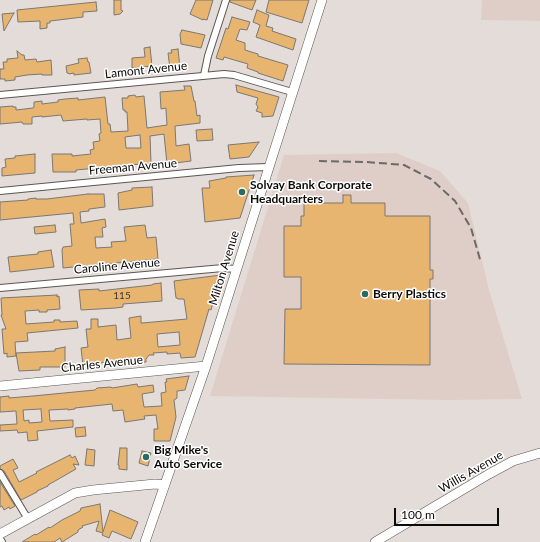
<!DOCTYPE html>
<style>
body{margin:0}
#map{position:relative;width:540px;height:542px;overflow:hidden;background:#e4dcd9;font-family:Lato,sans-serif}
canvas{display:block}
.scale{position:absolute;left:394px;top:508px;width:105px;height:18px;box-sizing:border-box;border:2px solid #0d0b09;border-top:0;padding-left:5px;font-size:12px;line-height:14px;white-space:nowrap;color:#0d0b09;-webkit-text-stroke:3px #fff;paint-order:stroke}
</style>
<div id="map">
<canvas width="540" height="542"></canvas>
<div class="scale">100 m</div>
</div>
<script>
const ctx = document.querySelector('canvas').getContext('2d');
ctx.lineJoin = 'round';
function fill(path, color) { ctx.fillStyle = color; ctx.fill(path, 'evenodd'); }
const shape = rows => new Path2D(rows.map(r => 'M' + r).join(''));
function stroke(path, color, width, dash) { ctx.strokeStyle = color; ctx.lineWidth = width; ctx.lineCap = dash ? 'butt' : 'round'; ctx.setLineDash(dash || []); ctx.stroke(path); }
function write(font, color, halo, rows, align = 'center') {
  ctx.font = font + ' Lato,sans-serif'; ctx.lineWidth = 3; ctx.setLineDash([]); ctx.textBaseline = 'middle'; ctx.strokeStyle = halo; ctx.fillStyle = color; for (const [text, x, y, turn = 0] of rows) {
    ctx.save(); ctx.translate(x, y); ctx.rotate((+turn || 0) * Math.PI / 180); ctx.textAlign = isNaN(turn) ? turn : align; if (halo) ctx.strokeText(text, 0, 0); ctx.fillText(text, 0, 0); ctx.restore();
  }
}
const built = shape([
 [482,0,540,0,540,21,481,20],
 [396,153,440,171,468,203,489,290,522,399,447,400,210,396,284,155]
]);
const building = shape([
 [114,0,121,0,121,10,123,11,120,14,114,15,114,0],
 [196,0,213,0,207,20,203,19,203,20,190,14,196,0],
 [230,0,256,0,252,10,230,2,230,0],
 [269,0,309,0,302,23,266,12,269,0],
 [96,2,97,11,83,12,83,17,50,21,50,23,47,23,47,28,40,29,40,21,18,22,17,10,96,2],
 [257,10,269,15,266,26,273,28,272,31,296,39,293,50,256,37,260,25,253,22,257,10],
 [14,13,4,31,2,14,14,13],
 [232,17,250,22,247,30,240,29,236,40,245,43,245,50,258,54,258,56,288,65,283,81,258,73,258,72,247,68,248,64,224,57,223,60,216,58,226,28,228,29,232,17],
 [182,30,205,35,201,48,181,44,180,34,182,30],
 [150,47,152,66,132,68,132,58,145,57,144,48,150,47],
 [178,49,180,68,170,69,168,53,172,53,171,50,178,49],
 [17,51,22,55,24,55,25,60,36,59,37,62,51,60,52,75,42,75,42,74,27,75,15,77,15,80,5,81,5,79,0,79,0,69,4,69,3,62,7,62,7,59,18,58,17,51],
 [87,58,88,62,89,62,91,73,74,75,74,73,69,74,68,73,67,73,66,66,79,63,78,59,87,58],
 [236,85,279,97,273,116,262,117,262,113,256,111,258,107,256,104,258,98,237,92,236,85],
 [184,86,191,86,194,101,195,101,197,116,200,115,200,123,175,126,176,146,189,144,191,161,167,164,164,134,150,136,151,163,76,170,76,172,53,172,52,154,72,154,72,156,91,154,90,150,94,149,93,142,100,141,99,134,101,133,100,119,87,120,87,119,63,121,61,115,42,117,42,116,32,117,32,124,23,124,22,122,0,124,0,107,13,106,13,107,16,107,16,110,33,108,34,107,34,102,42,101,42,104,58,102,58,100,65,99,78,98,78,100,105,97,108,124,110,124,111,132,128,131,127,112,125,112,125,110,123,110,122,98,128,98,128,96,135,95,136,97,144,96,147,128,167,125,166,110,166,108,161,109,160,92,185,90,184,86],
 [140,135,141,148,126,148,125,137,140,135],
 [212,129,213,140,197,141,196,130,212,129],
 [259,142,249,157,230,159,228,145,259,142],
 [35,154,35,173,2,176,2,168,6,167,5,159,15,158,15,156,35,154],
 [254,175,240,218,205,222,202,188,210,188,209,181,226,178,226,177,254,175],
 [152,187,153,206,119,210,118,193,132,190,132,188,152,187],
 [88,194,104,194,105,207,89,209,89,211,80,212,81,223,105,219,106,227,102,228,103,237,95,237,96,248,112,247,111,242,126,241,124,227,145,225,147,238,156,237,158,259,63,268,62,249,63,248,63,247,72,246,70,224,74,224,73,213,0,220,0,202,28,200,28,199,36,198,36,199,47,199,88,194],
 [343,195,351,195,351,203,385,203,385,216,430,216,430,270,433,270,433,279,430,279,430,365,284,364,285,309,301,309,301,277,284,277,284,226,301,226,301,216,304,216,304,203,343,203,343,195],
 [55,225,56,232,35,234,34,227,55,225],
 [51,250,54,267,10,272,8,257,38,254,38,252,51,250],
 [221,275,211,310,209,309,195,357,181,358,180,353,167,354,167,352,153,353,154,355,149,355,146,359,146,362,134,363,133,359,83,365,81,348,88,347,86,329,91,329,91,319,98,319,98,327,116,325,117,340,131,338,129,318,141,316,141,323,142,323,187,319,184,299,178,299,177,298,176,298,174,281,221,275],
 [179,332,180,345,158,347,157,334,179,332],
 [161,283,162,301,123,304,123,307,116,308,81,310,79,290,99,289,99,291,152,285,153,284,161,283],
 [57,295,57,297,59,296,60,309,47,310,47,312,39,312,39,310,25,311,26,324,54,322,54,320,60,320,60,322,77,321,78,328,27,333,28,341,15,342,16,356,7,357,7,353,4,354,2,329,6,329,1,315,2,315,1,298,57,295],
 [65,347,65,367,40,367,40,370,19,371,16,353,55,351,55,349,65,347],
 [189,376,185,390,177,391,177,398,174,400,176,417,170,441,154,441,154,429,158,429,156,415,144,416,145,419,125,422,123,410,113,411,112,404,75,408,75,409,68,410,68,409,49,410,50,421,73,420,73,427,37,431,38,440,28,441,27,432,18,433,17,430,0,431,0,425,17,424,16,411,0,412,0,397,9,396,9,398,33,396,95,390,97,388,111,387,112,388,137,384,138,387,153,385,154,392,142,394,144,407,162,406,161,393,166,392,165,382,167,382,166,379,189,376],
 [41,409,42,422,29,423,29,420,24,421,23,410,41,409],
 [85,427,86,436,76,437,75,428,85,427],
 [120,448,127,448,127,470,119,469,119,465,118,465,120,448],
 [87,449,95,450,94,466,85,465,87,449],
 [142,451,151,453,148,466,139,463,142,451],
 [70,455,72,458,75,456,79,465,73,464,76,469,48,485,48,486,37,491,37,492,21,500,4,471,0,469,0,466,13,459,18,468,13,470,19,482,37,473,36,472,70,455],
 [0,482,15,506,10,509,9,507,4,510,2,506,0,507,0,482],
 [100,504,103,532,110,510,138,522,131,539,112,531,109,538,102,535,103,533,96,531,99,521,82,526,83,527,78,530,78,532,62,542,60,538,54,542,22,542,35,534,36,535,49,527,50,528,62,520,80,511,81,508,100,504]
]);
const street = shape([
 [204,75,208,56,226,0],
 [0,95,224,74,234,75,292,92],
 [0,191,239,168,268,167],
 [0,288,223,268,236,269],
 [0,473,28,519],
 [0,539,2,542]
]);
const secondary = shape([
 [0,386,206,366],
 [0,534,75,493,93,490,155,484,165,485],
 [145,542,206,366,322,0],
 [375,542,489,474,513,461,540,453]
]);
const rail = shape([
 [319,161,367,162,404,165,431,179,455,201,471,228,481,263]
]);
const markers = [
 [242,192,4,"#276d62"],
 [365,294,4,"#276d62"],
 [146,457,4,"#276d62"]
];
const numberNames = [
 ["115",122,296]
];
const streetNames = [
 ["Lamont Avenue",146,70,-6],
 ["Freeman Avenue",133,167,-5],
 ["Caroline Avenue",117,266,-5],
 ["Milton Avenue",224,268,-73],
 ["Charles Avenue",102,364,-6],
 ["Willis Avenue",471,472,-30]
];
const poiNames = [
 ["Solvay Bank Corporate",250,185],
 ["Headquarters",250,199],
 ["Berry Plastics",373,294],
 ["Big Mike's",154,450],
 ["Auto Service",154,464]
];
fill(built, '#decec7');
fill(building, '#e8b570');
stroke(building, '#7b7771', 1);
stroke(street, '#5d5653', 8);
stroke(secondary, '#5d5653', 10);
stroke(street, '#fff', 6);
stroke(secondary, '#fff', 9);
stroke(rail, '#6e6967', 2, [8, 4]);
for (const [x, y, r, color] of markers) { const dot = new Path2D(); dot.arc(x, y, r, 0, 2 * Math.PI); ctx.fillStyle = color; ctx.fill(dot); stroke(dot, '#fff', 1.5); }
write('10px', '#443623', null, numberNames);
write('12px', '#0d0b09', '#fff', streetNames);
write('bold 12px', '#0d0b09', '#fff', poiNames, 'left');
</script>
